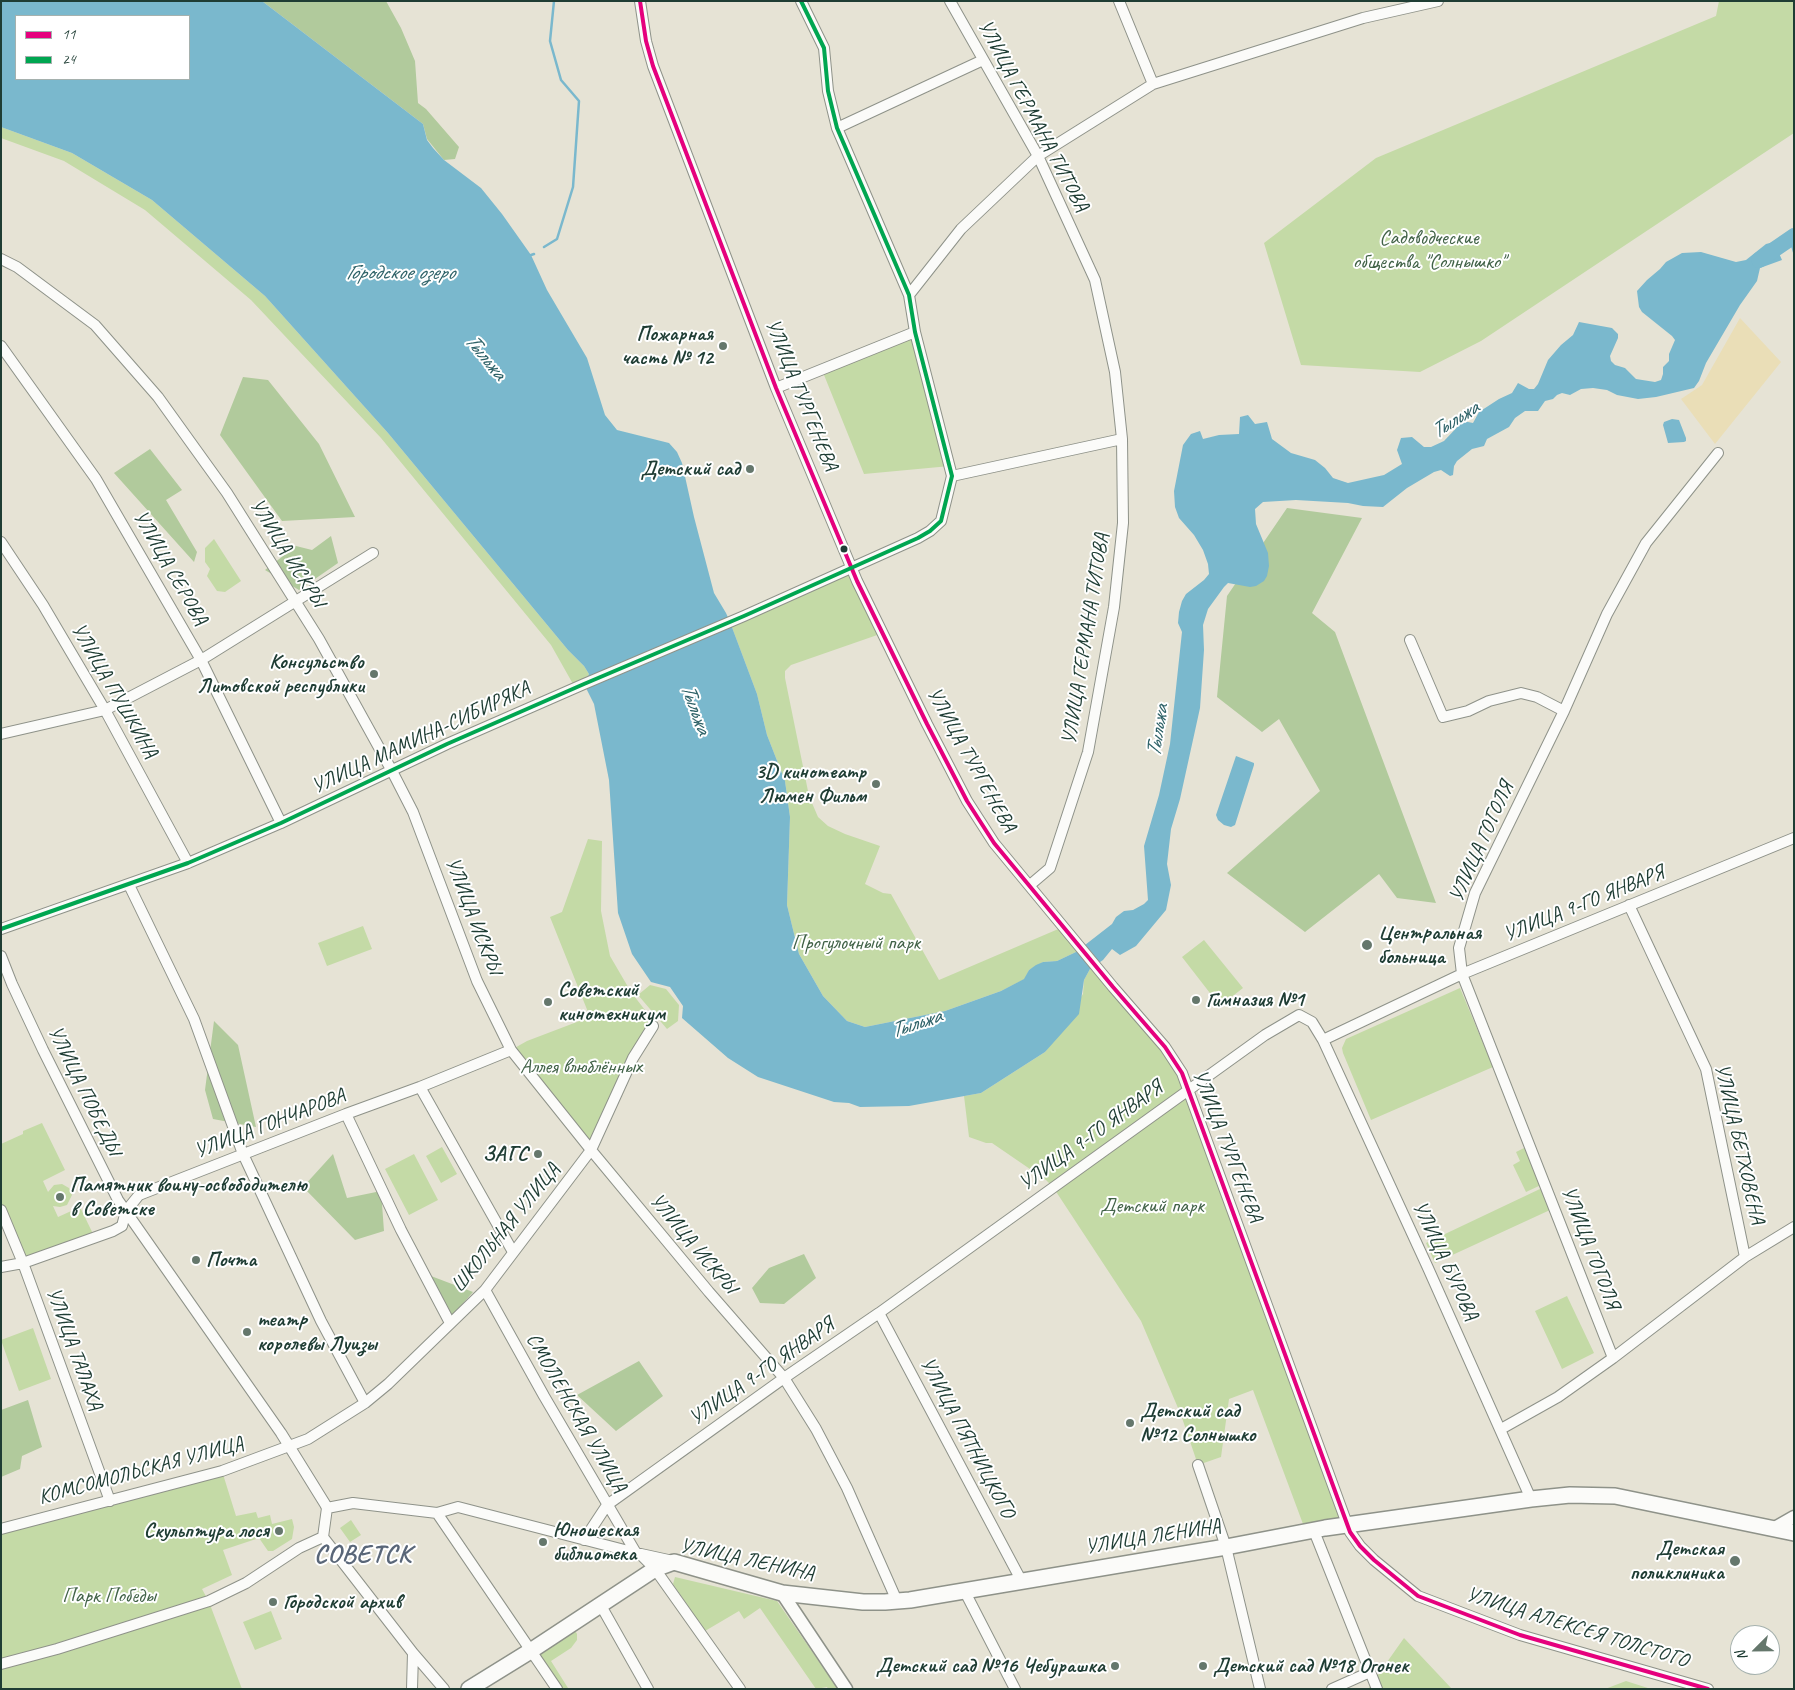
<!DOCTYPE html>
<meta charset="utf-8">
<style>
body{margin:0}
#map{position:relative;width:1795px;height:1690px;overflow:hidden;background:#e6e3d5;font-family:Caveat,sans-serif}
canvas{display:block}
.frame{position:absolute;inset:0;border:2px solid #1f3d34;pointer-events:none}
.legend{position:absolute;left:15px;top:15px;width:175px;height:65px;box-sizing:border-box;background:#fff;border:1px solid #a5b1ae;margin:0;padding:6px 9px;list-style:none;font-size:15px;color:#1f3d34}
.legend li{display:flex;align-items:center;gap:10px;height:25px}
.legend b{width:25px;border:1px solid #a5b1ae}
.north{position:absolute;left:1730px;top:1625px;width:50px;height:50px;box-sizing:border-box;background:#fff;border:1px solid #a5b1ae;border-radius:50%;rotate:247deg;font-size:14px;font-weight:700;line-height:20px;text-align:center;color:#1f3d34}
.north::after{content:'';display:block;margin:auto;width:18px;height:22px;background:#65776c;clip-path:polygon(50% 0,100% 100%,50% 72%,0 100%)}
</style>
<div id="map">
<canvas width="1795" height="1690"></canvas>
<div class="frame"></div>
<ul class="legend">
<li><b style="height:6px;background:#e5007d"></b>11</li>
<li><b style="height:6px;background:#00a651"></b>24</li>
</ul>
<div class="north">N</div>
</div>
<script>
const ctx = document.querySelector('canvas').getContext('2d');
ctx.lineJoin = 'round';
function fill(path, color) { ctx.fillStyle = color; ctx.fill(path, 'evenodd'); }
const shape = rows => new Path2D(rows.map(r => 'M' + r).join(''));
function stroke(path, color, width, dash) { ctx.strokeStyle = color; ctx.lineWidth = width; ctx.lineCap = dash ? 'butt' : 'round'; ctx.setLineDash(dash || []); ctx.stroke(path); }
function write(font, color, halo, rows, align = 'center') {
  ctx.font = font + ' Caveat,sans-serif'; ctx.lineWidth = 4; ctx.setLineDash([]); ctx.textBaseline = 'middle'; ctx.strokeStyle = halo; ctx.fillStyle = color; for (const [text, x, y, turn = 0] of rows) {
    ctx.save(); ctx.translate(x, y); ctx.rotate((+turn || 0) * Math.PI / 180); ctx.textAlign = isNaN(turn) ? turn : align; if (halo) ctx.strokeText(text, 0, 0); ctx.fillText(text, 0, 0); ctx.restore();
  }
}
const green = shape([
 [1719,1,1794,1,1794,133,1481,341,1420,372,1301,365,1264,243,1376,158,1716,16],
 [1,127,72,153,152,200,265,296,388,433,568,650,584,666,589,674,584,684,573,684,551,645,381,438,251,300,145,210,64,161,1,138],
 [915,332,950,466,864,474,822,370],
 [214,539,241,581,225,592,217,591,207,576,210,569,205,562,205,548],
 [851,567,883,633,791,665,785,671,785,678,809,796,818,817,828,826,845,834,880,846,865,884,883,893,891,894,939,980,1063,927,1081,948,1076,952,1057,961,1043,962,1029,970,1025,979,1001,991,945,1011,865,1027,847,1021,823,996,799,954,787,905,790,817,785,781,767,735,757,694,730,622],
 [588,839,602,841,601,911,610,956,631,992,655,1023,591,1150,511,1050,527,1041,590,1017,550,917,562,912],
 [363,926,372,949,327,966,318,943],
 [1204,940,1243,988,1220,1006,1182,957],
 [1095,965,1182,1073,1346,1525,1306,1532,1253,1390,1229,1399,1221,1457,1198,1465,1181,1415,1141,1321,1053,1187,1046,1180,992,1143,986,1143,969,1137,964,1096,981,1093,1045,1052,1083,994,1084,980,1090,969],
 [650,985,666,989,679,1005,678,1021,667,1029,638,995],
 [1460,988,1493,1067,1371,1120,1343,1053,1342,1048,1346,1039],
 [42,1123,65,1170,43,1181,48,1192,54,1185,62,1184,69,1188,72,1195,67,1205,60,1207,53,1206,58,1217,80,1207,95,1238,23,1263,1,1210,1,1144,23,1134,23,1131],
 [442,1147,457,1174,441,1183,426,1156],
 [1526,1147,1541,1185,1526,1192,1513,1165,1520,1161,1516,1152],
 [414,1154,438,1200,409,1215,385,1169],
 [1542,1188,1550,1210,1435,1263,1426,1243],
 [1567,1296,1594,1353,1562,1369,1535,1311],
 [33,1328,51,1379,19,1391,1,1340],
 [222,1471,236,1516,256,1512,258,1518,270,1515,272,1524,292,1519,294,1527,292,1539,273,1551,268,1551,259,1538,223,1550,232,1575,202,1589,209,1602,242,1689,1,1689,1,1529],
 [351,1520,361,1535,350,1542,340,1528],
 [675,1577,777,1601,838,1689,828,1689,827,1687,816,1689,760,1608,744,1619,739,1611,705,1631,673,1584],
 [271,1611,282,1639,255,1650,243,1622],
 [573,1627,577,1634,577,1640,571,1648,551,1661,568,1688,562,1689,537,1651],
 [1404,1638,1452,1689,1368,1689],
 [1626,1681,1651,1689,1605,1689]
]);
const forest = shape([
 [262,1,386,1,401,28,415,61,418,103,426,109,459,147,455,159,444,160,427,139,423,124],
 [243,377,268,380,319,444,355,517,282,521,220,435],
 [150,449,182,490,166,500,197,552,194,562,114,473],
 [1287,508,1362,518,1312,613,1335,632,1436,903,1397,898,1379,874,1305,932,1227,873,1320,791,1279,719,1262,732,1217,697,1227,596],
 [331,536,338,563,299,590,265,570,296,546,312,550],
 [214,1021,238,1045,256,1127,213,1119,205,1090],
 [333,1154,347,1198,381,1191,384,1231,355,1240,303,1187],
 [804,1254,816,1278,784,1304,760,1303,752,1288,769,1268],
 [431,1276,473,1292,452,1316],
 [639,1361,663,1396,616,1431,577,1395],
 [28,1400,42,1447,22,1456,20,1469,1,1477,1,1410]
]);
const sand = shape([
 [1740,318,1781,362,1715,444,1681,399,1702,385]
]);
const water = shape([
 [1,1,262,1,423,124,427,140,433,148,444,160,481,188,502,214,531,255,547,290,587,358,605,415,617,430,669,443,677,452,682,463,694,517,714,593,726,613,730,622,757,694,767,735,785,781,790,817,787,905,799,954,823,996,847,1021,865,1027,945,1011,1001,991,1024,979,1029,970,1036,965,1043,962,1057,961,1076,952,1112,924,1116,917,1124,911,1133,910,1144,904,1148,900,1144,846,1159,795,1170,744,1182,632,1178,623,1179,612,1182,601,1186,594,1204,580,1209,574,1208,564,1203,550,1194,535,1179,518,1175,507,1174,491,1183,445,1191,434,1200,431,1203,439,1219,435,1239,434,1240,417,1248,415,1255,424,1267,422,1272,439,1291,453,1315,460,1325,468,1333,478,1348,483,1384,475,1402,464,1397,450,1401,438,1412,437,1424,447,1431,447,1444,441,1463,421,1473,423,1479,412,1499,399,1512,393,1518,383,1529,389,1534,389,1538,384,1548,360,1561,345,1573,335,1579,322,1612,328,1618,334,1618,338,1610,356,1611,361,1615,365,1625,368,1636,379,1655,382,1661,380,1663,374,1663,367,1669,361,1669,354,1675,340,1672,336,1642,312,1639,307,1637,291,1647,280,1660,269,1666,262,1682,253,1701,252,1736,262,1746,260,1766,244,1774,242,1782,260,1760,268,1757,281,1740,305,1706,363,1699,381,1694,388,1656,397,1638,399,1617,395,1607,390,1593,388,1581,389,1570,395,1562,393,1557,395,1553,399,1545,401,1538,411,1525,411,1515,418,1509,427,1487,439,1484,446,1472,449,1457,461,1454,466,1453,475,1450,476,1441,470,1434,472,1407,488,1383,507,1363,506,1348,503,1296,500,1263,502,1255,509,1256,524,1268,553,1269,566,1267,576,1264,581,1256,586,1250,587,1228,583,1224,587,1208,609,1203,625,1204,650,1200,708,1180,799,1171,829,1167,864,1171,885,1166,910,1136,946,1120,955,1112,949,1103,960,1090,969,1084,980,1079,1014,1045,1052,981,1093,909,1106,860,1107,849,1103,834,1102,758,1077,728,1058,682,1018,683,1006,670,987,651,982,632,954,618,913,609,780,594,704,584,684,589,674,584,666,568,650,388,433,265,296,152,200,72,153,1,127],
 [16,16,189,16,189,79,16,79],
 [1672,419,1679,420,1686,438,1686,441,1684,442,1668,443,1663,425,1664,422],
 [1236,756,1254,763,1254,765,1235,825,1231,827,1224,825,1218,820,1216,815]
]);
const stream = shape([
 [1790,238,1794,252],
 [544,247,557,239,573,187,579,101,561,80,550,41,554,1],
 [531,255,534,254]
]);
const river = shape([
 [1759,260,1794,236]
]);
const minor = shape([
 [640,1,646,41,653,66,776,388,857,581,927,724,967,801,994,843,1113,987,1165,1047,1182,1073,1350,1532,1360,1546,1374,1560,1418,1596,1520,1635,1708,1689],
 [950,1,1038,156,1095,280,1115,372,1122,439,1123,523,1114,607,1088,752,1050,868,1030,885],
 [1119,1,1153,84],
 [837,128,983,60],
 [1,259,17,267,95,325,158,397,227,493,319,639,392,771,413,812,477,981,511,1050,591,1150,709,1292,784,1378,816,1429,847,1488,897,1601],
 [909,295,961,229,1038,156,1153,84,1363,18,1438,1],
 [1,346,96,479,201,660,281,823],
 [776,388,915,332],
 [952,476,1122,439],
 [1,542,43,605,105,710,188,863],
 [1410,640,1443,717,1468,711,1489,701,1521,693,1537,697,1564,711],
 [1,734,105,710,201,660,373,553],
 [129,885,194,1019,243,1154,321,1321,365,1403],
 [1629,905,1706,1069,1745,1257],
 [1,929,188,863,281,823,447,744,584,684,744,616,918,538,930,531,941,521,952,476,915,332,909,295,837,128,828,91,824,48,801,1],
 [1,956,12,984,43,1050,118,1200,281,1433,325,1504,327,1508,323,1537,413,1653,412,1689],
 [1323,1040,1462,974,1794,838],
 [420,1087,513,1252],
 [346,1114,401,1230,450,1323],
 [1,1210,23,1263,110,1501],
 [1,1267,23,1263,113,1231,122,1226,126,1211,139,1195,346,1114,420,1087,511,1050],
 [485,1290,544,1396,636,1553],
 [879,1313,1021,1580],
 [1613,1358,1462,974,1459,948,1475,893,1564,711,1607,614,1646,543,1718,453],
 [1501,1429,1558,1397,1613,1358,1745,1257,1794,1227],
 [1198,1465,1226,1547,1260,1689],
 [327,1508,353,1503,437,1513,458,1507,640,1554,655,1569,740,1689],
 [437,1513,557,1689],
 [1,1529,222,1471,308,1439,365,1403,388,1384,485,1290,591,1150,633,1058,653,1026],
 [1314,1531,1377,1689],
 [584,1540,607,1505,784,1378,879,1313,1265,1035,1299,1015,1312,1022,1323,1040,1428,1268,1531,1499],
 [641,1554,673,1561],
 [964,1590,1015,1689],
 [600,1604,648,1689],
 [413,1653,444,1689],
 [1,1664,57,1649,209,1601,246,1583,299,1548,323,1537],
 [1332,1689,1370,1672]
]);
const tertiary = shape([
 [1773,1529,1794,1517],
 [782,1593,846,1689]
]);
const primary = shape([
 [469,1689,532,1650,655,1569,674,1562,782,1593,863,1602,885,1602,910,1600,1226,1547,1325,1528,1531,1499,1570,1495,1615,1496,1794,1533]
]);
const bus1 = shape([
 [640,1,646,41,653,66,776,388,857,581,927,724,967,801,994,843,1113,987,1165,1047,1182,1073,1350,1532,1360,1546,1374,1560,1418,1596,1520,1635,1708,1689]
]);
const bus2 = shape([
 [1,929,188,863,281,823,447,744,584,684,744,616,918,538,930,531,941,521,952,476,915,332,909,295,837,128,828,91,824,48,801,1]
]);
const markers = [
 [723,346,5,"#65776c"],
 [750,469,5,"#65776c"],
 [844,549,4.5,"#1f3d34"],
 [374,674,5,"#65776c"],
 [876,784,5,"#65776c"],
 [1367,945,6,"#65776c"],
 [1196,1000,5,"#65776c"],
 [548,1002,5,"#65776c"],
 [538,1154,5,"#65776c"],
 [60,1197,5,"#65776c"],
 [196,1260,5,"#65776c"],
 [247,1332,5,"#65776c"],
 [1130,1423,5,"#65776c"],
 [279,1531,5,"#65776c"],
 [543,1542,5,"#65776c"],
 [1735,1561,6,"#65776c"],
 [273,1602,5,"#65776c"],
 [1115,1666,5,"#65776c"],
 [1203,1666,5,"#65776c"]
];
const streetNames = [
 ["УЛИЦА ГЕРМАНА ТИТОВА",1033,116,62],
 ["УЛИЦА ТУРГЕНЕВА",801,395,68],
 ["УЛИЦА ИСКРЫ",287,553,58],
 ["УЛИЦА СЕРОВА",170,568,60],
 ["УЛИЦА ГЕРМАНА ТИТОВА",1086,639,-81],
 ["УЛИЦА ПУШКИНА",114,691,60],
 ["УЛИЦА МАМИНА-СИБИРЯКА",421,738,-25],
 ["УЛИЦА ТУРГЕНЕВА",971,760,61],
 ["УЛИЦА ГОГОЛЯ",1482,842,-66],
 ["УЛИЦА 9-ГО ЯНВАРЯ",1584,904,-22],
 ["УЛИЦА ИСКРЫ",473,916,69],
 ["УЛИЦА ПОБЕДЫ",84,1091,64],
 ["УЛИЦА ГОНЧАРОВА",270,1124,-21],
 ["УЛИЦА 9-ГО ЯНВАРЯ",1091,1136,-36],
 ["УЛИЦА БЕТХОВЕНА",1739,1144,77],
 ["УЛИЦА ТУРГЕНЕВА",1227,1146,69],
 ["ШКОЛЬНАЯ УЛИЦА",506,1228,-51],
 ["УЛИЦА ИСКРЫ",693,1244,50],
 ["УЛИЦА ГОГОЛЯ",1590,1248,69],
 ["УЛИЦА БУРОВА",1445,1261,65],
 ["УЛИЦА ТАЛАХА",74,1349,70],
 ["УЛИЦА 9-ГО ЯНВАРЯ",762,1372,-35],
 ["СМОЛЕНСКАЯ УЛИЦА",576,1413,60],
 ["УЛИЦА ПЯТНИЦКОГО",967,1438,62],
 ["КОМСОМОЛЬСКАЯ УЛИЦА",141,1471,-15],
 ["УЛИЦА ЛЕНИНА",1153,1537,-9],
 ["УЛИЦА ЛЕНИНА",747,1560,12],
 ["УЛИЦА АЛЕКСЕЯ ТОЛСТОГО",1577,1628,17]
];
const parkNames = [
 ["Садоводческие",1429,238],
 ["общества \"Солнышко\"",1429,262],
 ["Прогулочный парк",856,943],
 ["Аллея влюблённых",581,1067],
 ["Детский парк",1152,1206],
 ["Парк Победы",109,1596]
];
const poiNames = [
 ["Пожарная",713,334,"right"],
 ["часть № 12",713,358,"right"],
 ["Детский сад",740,469,"right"],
 ["Консульство",364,662,"right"],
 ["Литовской республики",364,686,"right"],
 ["3D кинотеатр",866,772,"right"],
 ["Люмен Фильм",866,796,"right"],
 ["Центральная",1378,933],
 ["больница",1378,957],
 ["Советский",558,990],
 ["кинотехникум",558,1014],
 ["Гимназия №1",1206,1000],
 ["ЗАГС",528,1154,"right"],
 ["Памятник воину-освободителю",70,1185],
 ["в Советске",70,1209],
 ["Почта",206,1260],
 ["театр",257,1320],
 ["королевы Луизы",257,1344],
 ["Детский сад",1140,1411],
 ["№12 Солнышко",1140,1435],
 ["Юношеская",553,1530],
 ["библиотека",553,1554],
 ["Скульптура лося",269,1531,"right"],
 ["Детская",1724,1549,"right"],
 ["поликлиника",1724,1573,"right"],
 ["Городской архив",283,1602],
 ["Детский сад №16 Чебурашка",1105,1666,"right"],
 ["Детский сад №18 Огонек",1213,1666]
];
const waterNames = [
 ["Городское озеро",400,273],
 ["Тыльжа",485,357,51],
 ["Тыльжа",1455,420,-32],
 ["Тыльжа",695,709,70],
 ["Тыльжа",1158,731,-81],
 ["Тыльжа",916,1024,-18]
];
const districtNames = [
 ["СОВЕТСК",363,1555]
];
fill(green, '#c4daa6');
fill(forest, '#b1ca9c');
fill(sand, '#eadeb7');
fill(water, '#7ab8cd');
stroke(stream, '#7ab8cd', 2.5);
stroke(river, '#7ab8cd', 16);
stroke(minor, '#8e9289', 12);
stroke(tertiary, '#8e9289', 15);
stroke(primary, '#8e9289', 18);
stroke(minor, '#fbfbf9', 10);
stroke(tertiary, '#fbfbf9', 12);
stroke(primary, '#fbfbf9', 15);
stroke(bus1, '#e5007d', 4);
stroke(bus2, '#00a651', 4);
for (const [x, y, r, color] of markers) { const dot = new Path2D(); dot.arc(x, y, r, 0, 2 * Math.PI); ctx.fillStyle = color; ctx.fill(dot); stroke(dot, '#fff', 2); }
write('21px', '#1f3d34', '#fff', streetNames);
write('21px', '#416247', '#fff', parkNames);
write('bold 21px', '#1f3d34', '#fff', poiNames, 'left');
write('italic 22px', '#2e6268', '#fff', waterNames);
ctx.letterSpacing = '1px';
write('bold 26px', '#596678', '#fff', districtNames);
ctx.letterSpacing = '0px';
</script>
